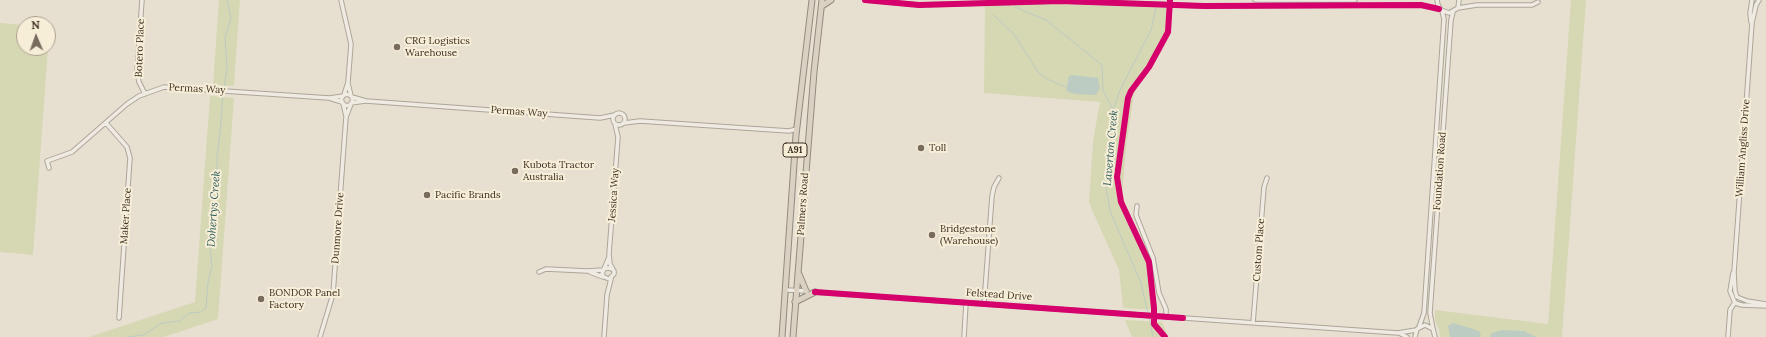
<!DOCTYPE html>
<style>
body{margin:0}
#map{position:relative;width:1766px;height:337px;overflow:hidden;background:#e7e0d1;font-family:Lora,serif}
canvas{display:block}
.north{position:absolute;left:16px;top:16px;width:40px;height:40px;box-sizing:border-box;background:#f7eed8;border:1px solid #ada18e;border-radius:50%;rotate:358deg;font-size:11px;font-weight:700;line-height:16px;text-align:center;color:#3d2e20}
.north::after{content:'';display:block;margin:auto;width:14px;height:18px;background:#786c5e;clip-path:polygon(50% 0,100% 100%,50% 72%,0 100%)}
</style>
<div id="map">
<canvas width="1766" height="337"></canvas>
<div class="north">N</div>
</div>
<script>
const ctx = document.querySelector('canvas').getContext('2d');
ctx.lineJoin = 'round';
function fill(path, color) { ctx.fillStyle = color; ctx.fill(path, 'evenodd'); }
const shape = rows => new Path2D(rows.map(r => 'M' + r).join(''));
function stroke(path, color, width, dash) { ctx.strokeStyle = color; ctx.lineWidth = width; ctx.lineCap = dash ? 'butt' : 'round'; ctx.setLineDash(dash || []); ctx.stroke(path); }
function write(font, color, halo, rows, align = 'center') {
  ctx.font = font + ' Lora,serif'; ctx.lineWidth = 4; ctx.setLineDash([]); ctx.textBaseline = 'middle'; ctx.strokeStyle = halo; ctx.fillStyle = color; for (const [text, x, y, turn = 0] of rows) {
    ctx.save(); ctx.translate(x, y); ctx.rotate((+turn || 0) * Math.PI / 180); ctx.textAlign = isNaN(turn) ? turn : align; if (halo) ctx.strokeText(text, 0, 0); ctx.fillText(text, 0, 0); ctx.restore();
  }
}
const green = shape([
 [219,0,240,0,234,86,213,85],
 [1571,0,1586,0,1562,337,1440,337,1439,329,1435,321,1435,310,1548,324],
 [1059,4,1172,8,1171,32,1151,68,1139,83,1134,94,1126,147,1122,196,1151,261,1157,310,1123,308,1119,270,1089,203,1093,141,1100,102,984,93,985,6],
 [0,23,24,25,24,48,48,48,33,255,0,252],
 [210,96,234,98,218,319,164,337,89,337,195,302],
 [1125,320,1162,322,1168,337,1132,337]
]);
const water = shape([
 [1072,75,1098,78,1100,88,1096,95,1075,94,1066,91,1069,76],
 [1453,323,1476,330,1480,332,1481,337,1450,337,1448,326],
 [1502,330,1524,331,1536,337,1490,337,1492,333]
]);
const stream = shape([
 [1015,7,1046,20,1102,65,1103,90,1113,110],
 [993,15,1014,34,1038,72,1047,79,1066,87],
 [224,89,227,68,225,37,231,18,227,0],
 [1148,314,1141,283,1110,211,1106,188,1113,110,1120,90,1151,30,1156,8],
 [1149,317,1153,337],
 [127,337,143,335,162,323,180,321,189,313,201,312,206,308,208,282,212,266,209,240,215,223,213,194,217,183,217,156,220,134,223,93]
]);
const minor = shape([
 [142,0,137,72,139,82,145,94],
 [341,0,351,44,348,82,344,95],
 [865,0,919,5,1060,1,1204,6,1421,5,1439,9],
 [1255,0,1355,0],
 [1437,0,1438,5,1441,10,1449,13,1458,8,1459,0],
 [1759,0,1756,5,1752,23,1734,272,1735,291,1737,297,1747,301,1766,304],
 [1458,8,1477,5,1532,5,1538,2],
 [1751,22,1750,13,1752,0],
 [348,83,351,96],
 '341.5 100a5.5 5.5 0 1 1 11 0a5.5 5.5 0 1 1-11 0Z',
 [352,97,366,101,600,118,615,115],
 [330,98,343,96],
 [343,103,346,116],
 [351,103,365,101],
 '613 119a6 6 0 1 1 12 0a6 6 0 1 1-12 0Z',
 [106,123,127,147,130,158,119,318],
 [624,123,640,121,789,131,797,129],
 [49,168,47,161,72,152,127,104,139,96,164,87,329,98,342,102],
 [1137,206,1136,215,1153,258,1159,293,1166,309,1166,317],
 [604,269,609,257],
 [612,269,608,268,604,269,602,274,604,277,609,279,614,274,614,271,610,264,609,254,618,137,615,124],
 [539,272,546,269,587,271,603,270],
 [590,272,603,277],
 [1733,273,1730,291,1735,303,1742,305,1766,306],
 [786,290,807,291],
 [813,292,1398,333,1416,330],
 [984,304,992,196,994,187,999,178],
 [1253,323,1264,187,1267,178],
 [1419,327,1424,313,1444,19,1442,11],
 [1433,329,1430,313,1451,20,1453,12],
 [1401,334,1407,337],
 [320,337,333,294,346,117,351,104],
 [604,337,607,295,611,279],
 [964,337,966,303],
 [1415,337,1417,329,1425,325,1433,329,1435,337],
 [1728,337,1730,310,1735,302]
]);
const highway = shape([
 [822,6,831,0],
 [799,274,806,291],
 [795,302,815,292],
 [782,337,796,135,812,0],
 [793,337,814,72,822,0]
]);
const cycleway = shape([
 [865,0,919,5,1060,1,1204,6,1421,5,1439,9],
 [815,292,1183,318],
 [1165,337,1154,324,1154,308,1149,262,1121,202,1117,177,1128,98,1131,91,1149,67,1168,32,1170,0]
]);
const markers = [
 [397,47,4,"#786c5e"],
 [921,148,4,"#786c5e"],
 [515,171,4,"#786c5e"],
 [427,195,4,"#786c5e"],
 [932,235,4,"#786c5e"],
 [261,299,4,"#786c5e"]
];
const shields = [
 [795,150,24]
];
const shieldNames = [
 ["A91",795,150]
];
const poiNames = [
 ["CRG Logistics",405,41],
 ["Warehouse",405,53],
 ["Toll",929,148],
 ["Kubota Tractor",523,165],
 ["Australia",523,177],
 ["Pacific Brands",435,195],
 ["Bridgestone",940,229],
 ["(Warehouse)",940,241],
 ["BONDOR Panel",269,293],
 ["Factory",269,305]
];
const streetNames = [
 ["Botero Place",140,48,-88],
 ["Permas Way",197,89,3],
 ["Permas Way",519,112,4],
 ["William Angliss Drive",1743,148,-86],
 ["Foundation Road",1440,171,-86],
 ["Jessica Way",614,195,-86],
 ["Palmers Road",803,204,-86],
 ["Maker Place",126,216,-86],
 ["Dunmore Drive",338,228,-86],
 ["Custom Place",1259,250,-86],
 ["Felstead Drive",999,295,4]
];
const waterNames = [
 ["Laverton Creek",1111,148,-85],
 ["Dohertys Creek",214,209,-86]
];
fill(green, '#d6d7b3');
fill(water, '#bcccc2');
stroke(stream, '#bcccc2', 1);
stroke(minor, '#ada599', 5.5);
stroke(highway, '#928b80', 7);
stroke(minor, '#efebe3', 3.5);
stroke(highway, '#dad1c2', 5);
stroke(cycleway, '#d6006c', 6);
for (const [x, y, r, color] of markers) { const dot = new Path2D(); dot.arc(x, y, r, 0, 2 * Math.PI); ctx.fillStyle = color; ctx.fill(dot); stroke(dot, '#f7eed8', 1.5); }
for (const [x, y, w] of shields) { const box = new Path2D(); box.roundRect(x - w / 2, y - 7, w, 14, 3); ctx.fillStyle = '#f7eed8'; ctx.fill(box); stroke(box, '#3d2e20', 1); }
write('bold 9px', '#3d2e20', null, shieldNames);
write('10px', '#3d2e20', '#f7eed8', poiNames, 'left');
write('10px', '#3d2e20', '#f7eed8', streetNames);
write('italic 11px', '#2f5d5a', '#f7eed8', waterNames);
</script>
